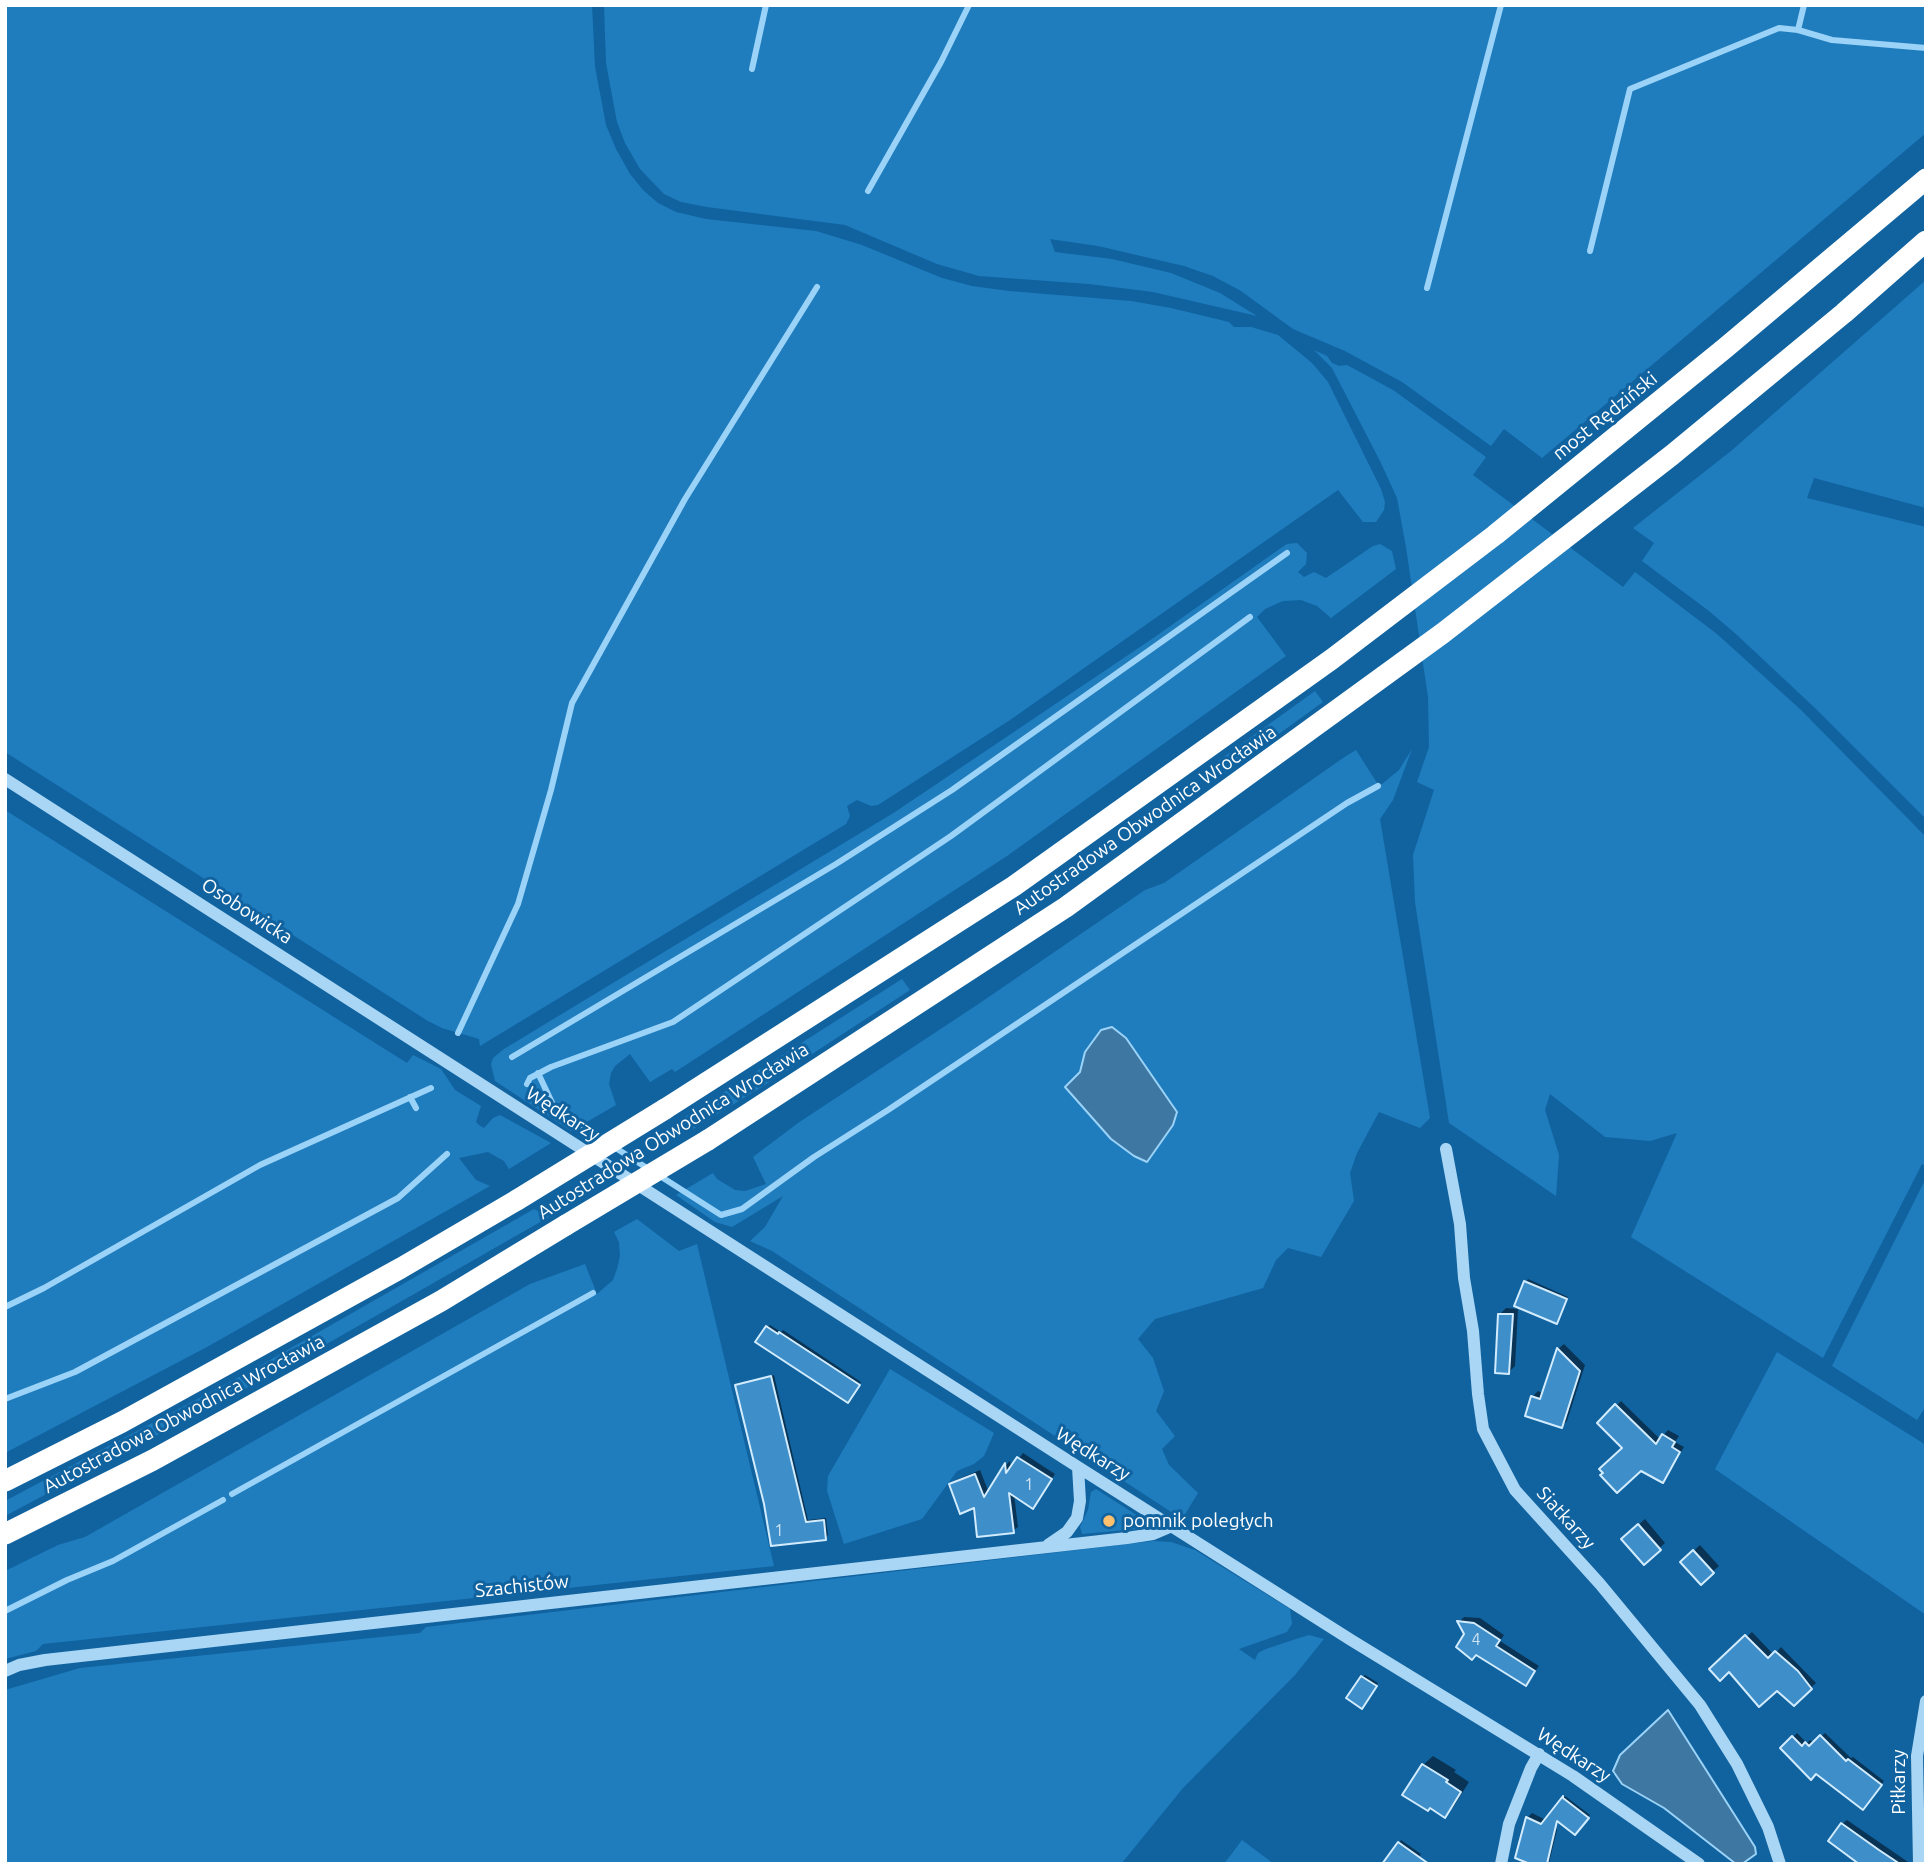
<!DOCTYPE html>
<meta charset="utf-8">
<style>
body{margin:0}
#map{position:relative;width:1931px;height:1869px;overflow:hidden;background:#1163a0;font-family:Ubuntu,sans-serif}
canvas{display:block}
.frame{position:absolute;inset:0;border:7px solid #fff;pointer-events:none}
</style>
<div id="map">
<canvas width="1931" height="1869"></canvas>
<div class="frame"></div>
</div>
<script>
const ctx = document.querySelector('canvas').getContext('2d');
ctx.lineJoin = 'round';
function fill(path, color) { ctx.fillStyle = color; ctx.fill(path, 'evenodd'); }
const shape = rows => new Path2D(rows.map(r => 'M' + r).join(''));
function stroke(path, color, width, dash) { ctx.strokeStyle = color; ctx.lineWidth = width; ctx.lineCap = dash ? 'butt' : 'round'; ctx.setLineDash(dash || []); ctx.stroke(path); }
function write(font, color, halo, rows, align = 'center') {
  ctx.font = font + ' Ubuntu,sans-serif'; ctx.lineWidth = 6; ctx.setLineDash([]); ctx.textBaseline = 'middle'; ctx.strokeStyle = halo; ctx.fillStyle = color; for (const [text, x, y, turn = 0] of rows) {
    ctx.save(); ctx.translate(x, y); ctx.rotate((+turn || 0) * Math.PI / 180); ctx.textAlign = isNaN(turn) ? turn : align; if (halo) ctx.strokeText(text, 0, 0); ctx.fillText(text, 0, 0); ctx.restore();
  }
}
const green = shape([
 [5,5,592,5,595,67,606,125,616,149,630,174,643,190,658,203,676,212,706,219,816,231,862,245,942,278,972,286,1009,291,1131,301,1171,308,1229,322,1234,327,1251,327,1278,335,1312,363,1328,382,1381,489,1385,502,1384,510,1376,522,1363,522,1338,490,1010,720,878,805,871,806,857,800,847,806,850,816,846,824,480,1046,479,1039,442,1028,428,1021,5,752],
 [604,5,1926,5,1926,133,1542,458,1504,429,1491,446,1402,382,1345,351,1293,329,1241,291,1213,276,1184,266,1098,246,1050,239,1055,252,1112,259,1171,273,1220,293,1257,316,1153,292,1089,284,979,276,937,264,845,225,707,207,681,202,664,194,640,169,625,143,617,122,606,63],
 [1926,280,1926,508,1814,478,1807,498,1926,527,1926,819,1815,708,1737,635,1709,611,1642,561,1654,543,1633,528,1731,451],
 [1314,350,1327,356,1332,363,1339,366,1347,365,1393,390,1486,457,1473,475,1623,587,1635,572,1717,634,1801,710,1926,837,1926,1167,1922,1164,1823,1358,1631,1237,1677,1133,1650,1141,1605,1137,1550,1094,1545,1110,1559,1155,1556,1196,1449,1123,1415,902,1413,855,1434,790,1417,782,1429,747,1428,697,1406,547,1397,498,1380,461,1332,368],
 [1297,543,1307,553,1306,564,1298,572,1304,577,1314,572,1326,578,1373,546,1380,544,1392,551,1396,569,1331,618,1317,606,1301,600,1283,601,1265,609,1257,617,1286,656,1007,856,675,1072,672,1069,650,1082,630,1054,615,1066,611,1073,609,1084,616,1105,571,1131,495,1081,491,1064,493,1058,504,1049,895,812,1149,641,1281,548,1287,544],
 [1315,691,1323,702,1215,780,1207,769],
 [1412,749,1393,800,1380,819,1430,1118,1420,1128,1379,1112,1357,1153,1350,1173,1354,1201,1321,1257,1288,1248,1276,1260,1263,1288,1155,1319,1138,1339,1153,1358,1164,1391,1156,1411,1175,1436,1162,1449,1169,1465,1198,1493,1182,1519,772,1251,750,1241,765,1227,783,1196,732,1227,715,1222,676,1195,713,1173,717,1179,735,1190,745,1191,766,1184,753,1157,798,1123,977,1005,1145,890,1164,883,1346,756,1356,750,1377,783,1382,784,1399,770],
 [5,810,407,1063,413,1055,441,1069,455,1090,481,1106,476,1122,479,1125,484,1128,493,1118,500,1115,551,1143,509,1169,504,1161,488,1152,459,1158,476,1180,490,1186,207,1347,5,1453],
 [902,979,910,990,760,1088,693,1129,680,1120],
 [1926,1178,1926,1406,1917,1420,1832,1366],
 [534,1209,549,1217,295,1362,5,1516,5,1501,256,1368],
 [637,1219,679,1251,697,1244,774,1566,43,1644,36,1651,5,1659,5,1571,58,1545,85,1537,530,1284,585,1264,597,1294,613,1280,617,1269,620,1256,619,1242,614,1232],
 [1777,1352,1926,1445,1926,1615,1715,1469],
 [890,1369,994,1433,984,1456,974,1464,957,1471,922,1519,844,1544,827,1491,828,1476],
 [1096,1489,1141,1518,1140,1526,1137,1529,1082,1534,1080,1527,1088,1510,1091,1492],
 [1153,1541,1171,1542,1195,1550,1290,1609,1292,1624,1287,1632,1239,1649,1255,1660,1258,1653,1266,1649,1296,1639,1309,1635,1324,1639,1295,1675,1183,1788,1121,1864,5,1864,5,1690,80,1668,420,1633,426,1627],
 [1242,1840,1274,1864,1224,1864]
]);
const water = shape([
 [1112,1027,1126,1038,1177,1112,1173,1125,1147,1162,1134,1156,1111,1139,1065,1087,1080,1072,1085,1052,1101,1030,1112,1027],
 [1668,1710,1755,1847,1756,1854,1742,1864,1736,1864,1664,1808,1622,1784,1613,1771,1620,1755,1668,1710]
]);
const shadow = shape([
 [1528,1279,1568,1297,1559,1320,1526,1282],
 [1506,1308,1518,1309,1515,1366,1509,1372,1500,1314],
 [770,1325,781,1332,783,1330,861,1382,850,1399,767,1327],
 [1564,1344,1585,1365,1567,1421,1562,1426,1532,1397,1538,1391,1544,1394,1558,1349],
 [774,1375,808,1520,826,1518,828,1535,825,1538,765,1503,737,1386],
 [1621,1401,1660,1439,1668,1430,1679,1436,1675,1442,1684,1447,1663,1481,1599,1423],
 [1023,1453,1055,1474,1033,1507,1014,1494,1018,1527,1013,1531,976,1506,951,1485,956,1480,980,1470,989,1493,1006,1465,1010,1461,1011,1469],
 [1645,1519,1665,1543,1644,1562,1629,1533],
 [1700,1545,1719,1566,1701,1582,1682,1562],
 [1464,1617,1480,1618,1504,1635,1500,1641,1539,1666,1526,1684,1466,1634,1460,1621],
 [1752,1632,1774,1655,1781,1647,1816,1683,1794,1703,1777,1689,1729,1670,1712,1669],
 [1365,1675,1378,1683,1364,1704,1362,1677],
 [1797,1733,1807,1743,1810,1740,1814,1743,1825,1733,1851,1758,1853,1757,1884,1781,1867,1804,1782,1748],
 [1433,1756,1456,1770,1454,1772,1469,1782,1454,1806,1445,1815,1423,1765],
 [1565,1796,1590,1815,1575,1833,1552,1815,1557,1830,1549,1863,1534,1864,1527,1818,1532,1813,1546,1820],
 [1847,1820,1911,1864,1856,1864,1858,1861,1842,1824],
 [1401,1840,1421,1854,1415,1864,1385,1864]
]);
const stream = shape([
 [1798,30,1804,5],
 [752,69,766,5],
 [868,191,941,62,969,5],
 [1590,251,1630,89,1779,28,1798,30,1832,40,1926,48],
 [1427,288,1501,5],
 [458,1033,518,904,551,790,572,703,685,499,817,287],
 [512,1057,836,864,952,790,1287,553],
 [538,1073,555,1109,650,1170],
 [527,1084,530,1078,551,1067,673,1022,951,836,1250,617],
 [410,1097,416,1108],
 [660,1176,721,1215,742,1209,814,1157,888,1110,1347,803,1378,786],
 [5,1307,44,1288,260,1165,431,1088],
 [5,1399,75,1372,398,1198,447,1154],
 [232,1494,593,1293],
 [5,1611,67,1580,113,1561,223,1500]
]);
const building = shape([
 [1524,1281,1567,1299,1557,1324,1514,1306,1524,1281],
 [1498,1314,1513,1314,1509,1374,1495,1373,1498,1314],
 [766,1326,778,1334,779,1332,860,1385,848,1403,755,1342,766,1326],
 [1557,1348,1580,1371,1562,1428,1525,1416,1531,1396,1540,1399,1557,1348],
 [771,1376,806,1522,824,1520,826,1540,771,1546,764,1504,735,1385,771,1376],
 [1615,1404,1656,1444,1662,1434,1675,1442,1672,1447,1680,1452,1663,1483,1641,1471,1617,1493,1600,1475,1603,1473,1599,1469,1622,1448,1597,1423,1615,1404],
 [1017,1457,1052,1479,1033,1509,1009,1493,1014,1533,977,1537,974,1508,960,1514,949,1484,975,1474,984,1497,1005,1463,1006,1473,1017,1457],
 [1638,1524,1661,1550,1644,1565,1621,1539,1638,1524],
 [1693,1550,1714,1573,1701,1585,1680,1562,1693,1550],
 [1457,1621,1474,1623,1500,1640,1496,1646,1535,1671,1526,1686,1476,1655,1472,1660,1456,1647,1464,1634,1457,1621],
 [1745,1635,1768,1658,1775,1651,1798,1671,1812,1689,1794,1706,1777,1691,1759,1707,1729,1672,1720,1681,1709,1669,1745,1635],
 [1361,1676,1377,1686,1362,1709,1346,1698,1361,1676],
 [1820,1735,1846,1761,1848,1759,1882,1785,1863,1810,1816,1774,1811,1780,1780,1748,1792,1736,1802,1746,1805,1742,1809,1746,1820,1735],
 [1422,1764,1448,1780,1446,1782,1461,1792,1445,1818,1430,1808,1428,1811,1402,1795,1422,1764],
 [1563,1796,1563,1798,1589,1818,1575,1835,1557,1821,1547,1864,1530,1864,1515,1858,1526,1817,1541,1824,1563,1796],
 [1841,1823,1879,1850,1900,1864,1859,1864,1828,1841,1841,1823],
 [1398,1842,1429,1864,1382,1864,1398,1842]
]);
const minor = shape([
 [5,779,1078,1467,1351,1640,1573,1776,1699,1864],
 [1446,1149,1460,1224,1464,1278,1473,1331,1478,1394,1483,1429,1515,1490,1600,1584,1700,1705,1737,1764,1768,1827,1780,1864],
 [1048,1545,1067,1532,1077,1518,1080,1501,1078,1467],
 [5,1671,19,1665,45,1660,1127,1538,1153,1534,1172,1526],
 [1501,1864,1509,1824,1531,1768,1539,1754],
 [1919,1864,1917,1756,1926,1701]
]);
const highway = shape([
 [665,1109,1014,886,1332,659,1495,535,1724,349,1926,179],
 [708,1140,1066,907,1443,633,1672,455,1844,313,1926,241],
 [5,1481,122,1422,401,1268,517,1200],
 [5,1534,153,1460,441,1301,566,1225]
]);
const highwayBridge = shape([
 [517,1200,665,1109],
 [566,1225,708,1140]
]);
const markers = [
 [1109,1521,7,"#ffc16d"]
];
const numberNames = [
 ["1",1029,1485],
 ["1",779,1531],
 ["4",1476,1640]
];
const streetNames = [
 ["most Rędziński",1605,416,-39],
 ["Autostradowa Obwodnica Wrocławia",1145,820,-35],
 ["Osobowicka",247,911,33],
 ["Wędkarzy",563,1114,33],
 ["Autostradowa Obwodnica Wrocławia",673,1131,-32],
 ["Autostradowa Obwodnica Wrocławia",184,1414,-28],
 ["Wędkarzy",1093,1454,32],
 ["Siatkarzy",1566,1518,48],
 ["Szachistów",522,1586,-6],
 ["Wędkarzy",1574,1755,33],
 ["Piłkarzy",1899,1782,-90]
];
const poiNames = [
 ["pomnik poległych",1123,1521]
];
fill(green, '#1f7dbe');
fill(water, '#3e77a2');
stroke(water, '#9bd3f8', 2);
fill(shadow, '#0007');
stroke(stream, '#9bd3f8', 6);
fill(building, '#3e8ec9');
stroke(building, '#d2ecfe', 2);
stroke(minor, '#a9d6f5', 12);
stroke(highway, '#fff', 21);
stroke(highwayBridge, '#fff', 21);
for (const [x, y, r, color] of markers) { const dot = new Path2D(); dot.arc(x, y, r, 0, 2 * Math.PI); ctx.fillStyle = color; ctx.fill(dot); stroke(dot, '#1163a0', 2.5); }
write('16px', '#cfe3f2', null, numberNames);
write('19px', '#fff', '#1163a0', streetNames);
write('19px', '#fff', '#1163a0', poiNames, 'left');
</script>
